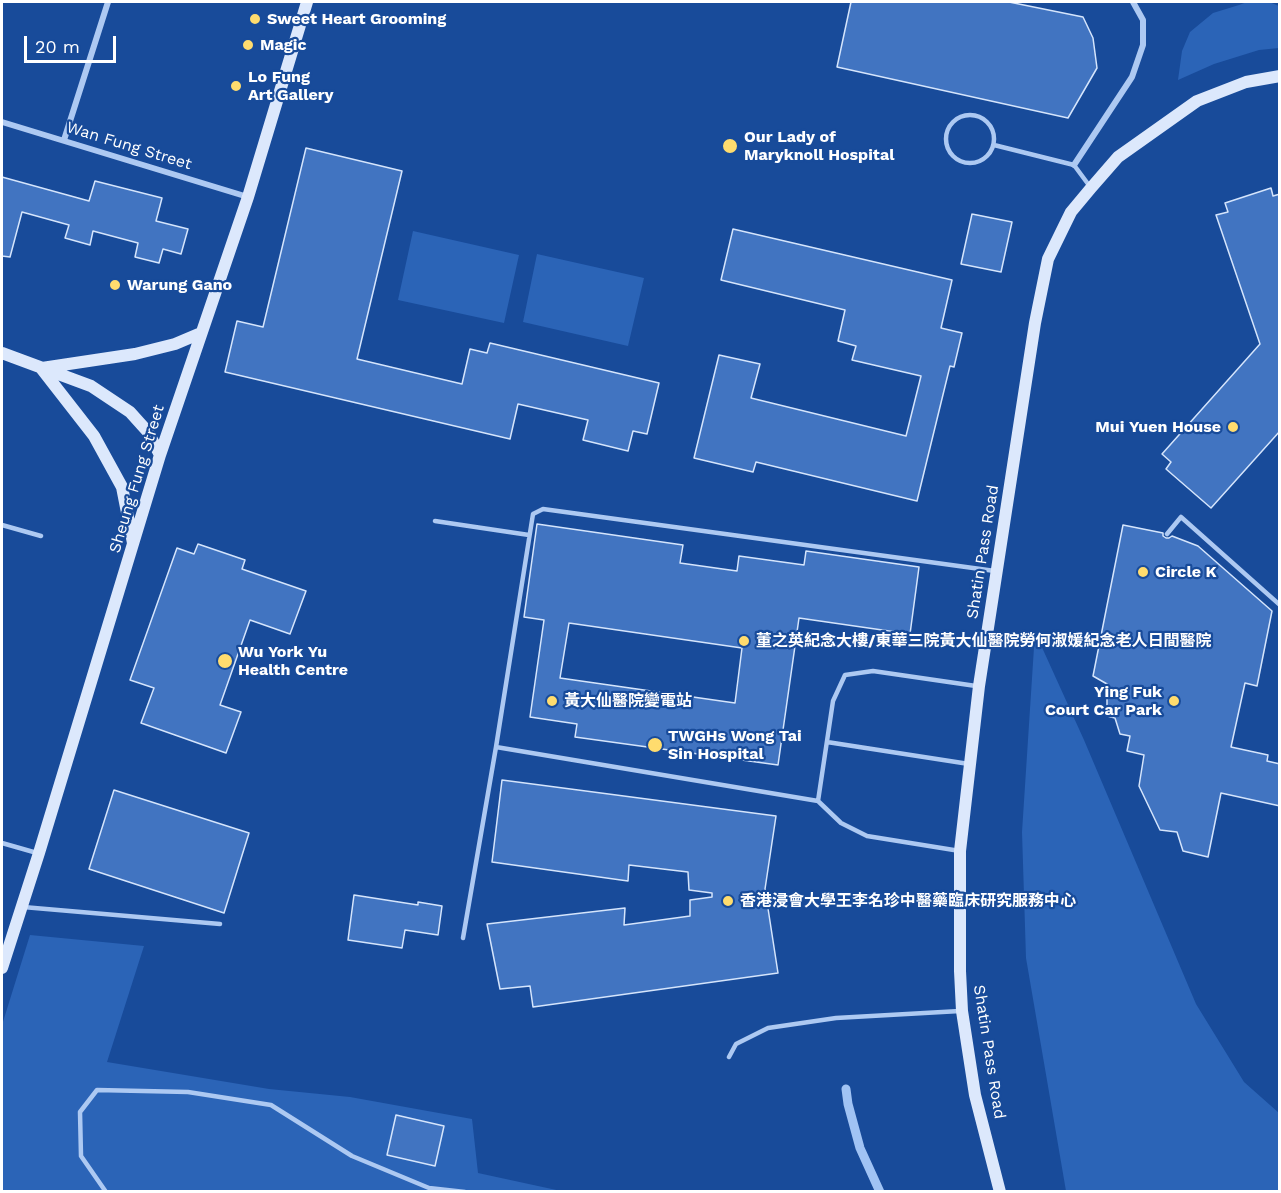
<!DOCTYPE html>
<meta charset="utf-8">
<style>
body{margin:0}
#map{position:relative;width:1281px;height:1193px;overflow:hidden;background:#184b9a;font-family:"Work Sans",sans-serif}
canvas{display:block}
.frame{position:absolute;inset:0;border:3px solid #fff;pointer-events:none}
.scale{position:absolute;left:24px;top:36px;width:92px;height:27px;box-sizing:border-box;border:3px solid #fff;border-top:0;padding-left:8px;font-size:18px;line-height:21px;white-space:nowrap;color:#fff;-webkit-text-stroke:4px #184b9a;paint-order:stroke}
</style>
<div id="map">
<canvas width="1281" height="1193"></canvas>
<div class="frame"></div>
<div class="scale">20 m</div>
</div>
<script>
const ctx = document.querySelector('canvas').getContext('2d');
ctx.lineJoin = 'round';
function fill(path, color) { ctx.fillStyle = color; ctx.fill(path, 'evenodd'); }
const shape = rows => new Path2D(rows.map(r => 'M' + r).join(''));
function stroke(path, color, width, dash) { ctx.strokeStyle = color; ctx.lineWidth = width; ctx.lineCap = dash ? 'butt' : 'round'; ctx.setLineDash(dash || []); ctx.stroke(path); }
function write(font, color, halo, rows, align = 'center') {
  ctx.font = font + ' "Work Sans","Noto Sans TC",sans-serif'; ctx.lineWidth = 4.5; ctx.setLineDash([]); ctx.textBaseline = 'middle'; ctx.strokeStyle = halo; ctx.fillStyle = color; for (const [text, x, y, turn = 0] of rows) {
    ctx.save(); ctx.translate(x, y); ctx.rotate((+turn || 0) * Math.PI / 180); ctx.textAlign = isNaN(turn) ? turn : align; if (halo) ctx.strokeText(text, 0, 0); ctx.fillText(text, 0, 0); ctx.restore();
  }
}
const green = shape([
 [1247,2,1269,2,1279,6,1279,48,1259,50,1214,64,1178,80,1182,51,1190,32,1213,13,1239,5],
 [413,231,519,255,504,323,398,300],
 [537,254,644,278,628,346,523,322],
 [1035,632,1084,740,1196,1004,1244,1082,1279,1113,1279,1191,1066,1191,1026,958,1022,832],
 [30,935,144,946,107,1062,269,1089,350,1097,472,1119,478,1173,561,1191,2,1192,2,1025]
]);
const stream = shape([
 [846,1089,848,1104,860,1148,880,1192]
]);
const building = shape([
 [851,2,1009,2,1083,17,1093,38,1097,68,1068,118,837,67,851,2],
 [306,148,402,171,357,359,462,384,470,349,487,353,490,343,659,383,647,434,633,431,628,451,583,440,588,420,518,404,510,439,225,372,237,321,263,327,306,148],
 [2,177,89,201,95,181,162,198,156,221,188,229,181,254,163,249,159,263,135,257,138,243,93,231,90,245,65,238,69,225,22,212,10,257,2,256,2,177],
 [1271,188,1273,196,1280,194,1280,431,1211,508,1166,469,1171,462,1162,454,1260,344,1216,215,1228,212,1225,203,1271,188],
 [972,214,1012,222,1001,272,961,264,972,214],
 [733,229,952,280,941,328,962,333,954,367,950,366,917,501,756,462,753,472,694,458,719,355,760,364,751,398,906,436,921,376,852,360,856,346,838,341,845,310,721,280,733,229],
 [537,524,683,545,680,563,737,571,739,556,804,565,806,551,919,567,910,634,799,618,778,765,575,737,577,724,530,717,544,620,524,617,537,524],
 [569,623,742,648,735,703,560,678,569,623],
 [1123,525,1163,533,1163,536,1166,538,1169,538,1172,536,1198,546,1272,611,1257,686,1245,683,1231,747,1268,755,1267,761,1280,764,1280,806,1221,793,1208,857,1183,851,1177,832,1160,830,1139,786,1144,755,1127,751,1130,736,1120,734,1115,718,1107,716,1107,684,1093,676,1123,525],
 [198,544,245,560,242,569,306,591,290,634,250,620,220,705,241,712,226,753,141,723,154,688,130,680,177,548,194,554,198,544],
 [502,780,776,816,765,889,778,973,533,1007,530,986,500,989,487,924,625,908,624,925,690,916,690,900,712,897,712,893,689,890,688,872,629,865,628,881,492,862,502,780],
 [114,790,249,833,224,913,89,869,114,790],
 [354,895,418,905,418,902,442,906,438,935,405,930,402,948,348,940,354,895],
 [396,1115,444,1126,435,1166,387,1155,396,1115]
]);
const lane = shape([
 '946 139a24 24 0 1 1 48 0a24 24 0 1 1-48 0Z',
 [994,145,1074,165,1091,188],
 [435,521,529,535],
 [2,525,41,536],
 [1167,534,1181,517,1280,605],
 [827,742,969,764],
 [496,747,818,801],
 [2,843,37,853],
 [960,851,867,836,841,823,818,801,833,701,845,675,873,671,976,686],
 [23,907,220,924],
 [463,938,496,747,533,514,543,509,995,571],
 [729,1057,736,1044,768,1028,836,1018,960,1011],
 [106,1192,81,1156,80,1112,97,1090,188,1092,271,1105,352,1156,429,1188,465,1192]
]);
const street = shape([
 [2,122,248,197],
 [64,140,108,2],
 [1074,165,1132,77,1143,45,1143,20,1133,2]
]);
const secondary = shape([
 [2,353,91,386,130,412,148,432,160,455],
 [41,368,94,436,122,487,133,543],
 [42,368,135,354,175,344,201,333],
 [2,968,39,853,160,455,248,197,307,2],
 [1000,1192,975,1095,962,1011,960,971,960,851,979,686,1035,323,1048,259,1071,212,1091,188,1118,157,1197,101,1246,82,1280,76]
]);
const markers = [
 [255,19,6,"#ffdc6e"],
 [248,45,6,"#ffdc6e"],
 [236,86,6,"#ffdc6e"],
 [730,146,8,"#ffdc6e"],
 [115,285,6,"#ffdc6e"],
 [1233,427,6,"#ffdc6e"],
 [1143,572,6,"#ffdc6e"],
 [744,641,6,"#ffdc6e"],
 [225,661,8,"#ffdc6e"],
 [552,701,6,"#ffdc6e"],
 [1174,701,6,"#ffdc6e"],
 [655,745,8,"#ffdc6e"],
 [728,901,6,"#ffdc6e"]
];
const poiNames = [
 ["Sweet Heart Grooming",267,19],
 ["Magic",260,45],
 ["Lo Fung",248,77],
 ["Art Gallery",248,95],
 ["Our Lady of",744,137],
 ["Maryknoll Hospital",744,155],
 ["Warung Gano",127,285],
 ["Mui Yuen House",1221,427,"right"],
 ["Circle K",1155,572],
 ["董之英紀念大樓/東華三院黃大仙醫院勞何淑媛紀念老人日間醫院",756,641],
 ["Wu York Yu",238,652],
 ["Health Centre",238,670],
 ["Ying Fuk",1162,692,"right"],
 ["Court Car Park",1162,710,"right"],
 ["黃大仙醫院變電站",564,701],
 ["TWGHs Wong Tai",668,736],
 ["Sin Hospital",668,754],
 ["香港浸會大學王李名珍中醫藥臨床研究服務中心",740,901]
];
const streetNames = [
 ["Wan Fung Street",129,146,17],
 ["Sheung Fung Street",137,479,-73],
 ["Shatin Pass Road",983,552,-81],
 ["Shatin Pass Road",989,1052,81]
];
fill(green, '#2b64b7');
stroke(stream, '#a0c3f4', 9);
fill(building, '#4174c1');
stroke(building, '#d5e5fc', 1.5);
stroke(lane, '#adc9f2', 4.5);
stroke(street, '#adc9f2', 6);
stroke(secondary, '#dce8fc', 12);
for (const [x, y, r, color] of markers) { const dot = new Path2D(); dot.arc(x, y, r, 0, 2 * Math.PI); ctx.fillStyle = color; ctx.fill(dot); stroke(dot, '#184b9a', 2); }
write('bold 16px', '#fff', '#184b9a', poiNames, 'left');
write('16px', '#fff', '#184b9a', streetNames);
</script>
